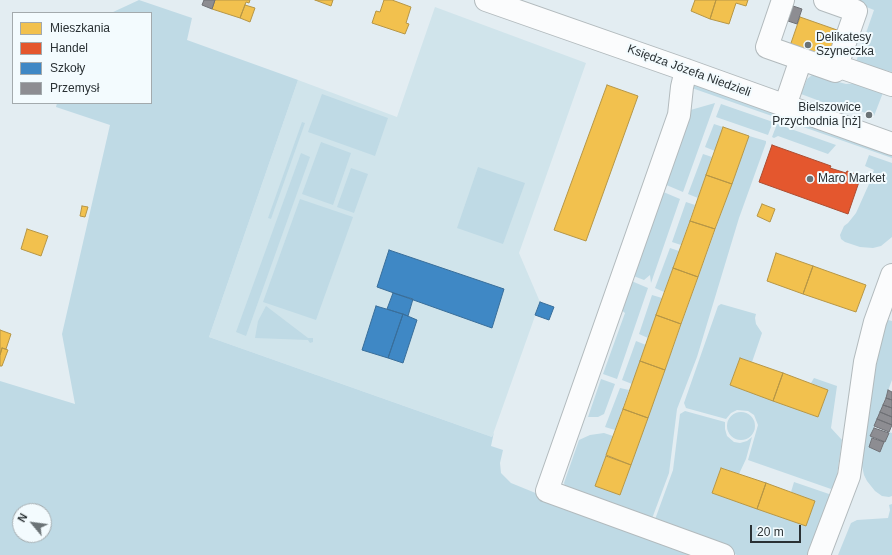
<!DOCTYPE html>
<meta charset="utf-8">
<style>
body{margin:0}
#map{position:relative;width:892px;height:555px;overflow:hidden;background:#e3edf2;font-family:Helvetica,sans-serif}
canvas{display:block}
.legend{position:absolute;left:12px;top:12px;width:140px;height:92px;box-sizing:border-box;background:#f3fbfe;border:1px solid #a3aaad;margin:0;padding:5px 7px;list-style:none;font-size:12px;color:#2a3134}
.legend li{display:flex;align-items:center;gap:8px;height:20px}
.legend b{width:20px;border:1px solid #a3aaad}
.north{position:absolute;left:12px;top:503px;width:40px;height:40px;box-sizing:border-box;background:#f3fbfe;border:1px solid #a3aaad;border-radius:50%;rotate:299deg;font-size:11px;font-weight:700;line-height:16px;text-align:center;color:#2a3134}
.north::after{content:'';display:block;margin:auto;width:14px;height:18px;background:#6b7376;clip-path:polygon(50% 0,100% 100%,50% 72%,0 100%)}
.scale{position:absolute;left:750px;top:525px;width:51px;height:18px;box-sizing:border-box;border:2px solid #2a3134;border-top:0;padding-left:5px;font-size:12px;line-height:14px;white-space:nowrap;color:#2a3134;-webkit-text-stroke:3px #f3fbfe;paint-order:stroke}
</style>
<div id="map">
<canvas width="892" height="555"></canvas>
<ul class="legend">
<li><b style="height:11px;background:#f2c14e"></b>Mieszkania</li>
<li><b style="height:11px;background:#e4572e"></b>Handel</li>
<li><b style="height:11px;background:#3f88c5"></b>Szkoły</li>
<li><b style="height:11px;background:#8d8d92"></b>Przemysł</li>
</ul>
<div class="north">N</div>
<div class="scale">20 m</div>
</div>
<script>
const ctx = document.querySelector('canvas').getContext('2d');
ctx.lineJoin = 'round';
function fill(path, color) { ctx.fillStyle = color; ctx.fill(path, 'evenodd'); }
const shape = rows => new Path2D(rows.map(r => 'M' + r).join(''));
function stroke(path, color, width, dash) { ctx.strokeStyle = color; ctx.lineWidth = width; ctx.lineCap = dash ? 'butt' : 'round'; ctx.setLineDash(dash || []); ctx.stroke(path); }
function write(font, color, halo, rows, align = 'center') {
  ctx.font = font + ' Helvetica,sans-serif'; ctx.lineWidth = 4; ctx.setLineDash([]); ctx.textBaseline = 'middle'; ctx.strokeStyle = halo; ctx.fillStyle = color; for (const [text, x, y, turn = 0] of rows) {
    ctx.save(); ctx.translate(x, y); ctx.rotate((+turn || 0) * Math.PI / 180); ctx.textAlign = isNaN(turn) ? turn : align; if (halo) ctx.strokeText(text, 0, 0); ctx.fillText(text, 0, 0); ctx.restore();
  }
}
const built = shape([
 [435,7,586,63,519,253,540,302,492,437,209,337,298,80,397,117]
]);
const green = shape([
 [139,0,192,18,187,40,298,80,209,337,492,437,494,432,491,446,503,450,500,463,501,473,511,483,560,503,704,555,0,555,0,381,75,404,62,334,110,125,56,107,57,103,151,103,151,13,111,13],
 [20,511,44,511,44,535,20,535],
 [849,0,892,0,892,72,856,62,874,10],
 [812,75,846,84,861,83,884,90,874,116,860,111,833,106,801,94,807,79],
 [693,83,892,154,892,158,689,87],
 [322,94,388,118,375,156,308,132],
 [715,103,683,192,664,184,687,111],
 [721,104,773,122,768,135,716,117],
 [302,122,305,123,271,219,268,218],
 [714,124,723,127,715,151,705,147],
 [777,124,791,129,836,145,828,154,778,136,774,138,772,137],
 [749,136,766,141,766,143,739,218,697,357,677,409,669,473,650,524,565,486,564,483,579,440,590,435,604,433,613,436,595,486,620,495],
 [321,142,351,153,333,205,302,194],
 [301,153,310,157,246,336,236,332],
 [703,154,712,157,698,198,688,194],
 [869,155,892,163,892,237,881,246,873,248,860,247,845,242,841,239,840,235,844,226,848,223,856,213,869,184,874,170,865,166],
 [478,167,525,183,503,244,457,228],
 [351,168,368,174,354,213,337,207],
 [661,191,680,199,651,283,650,275,644,280,631,275],
 [300,199,353,217,316,320,263,302],
 [686,202,695,205,681,245,672,242],
 [670,248,679,251,664,292,655,288],
 [629,280,648,288,617,379,603,374,625,313,619,308],
 [652,295,662,298,648,338,639,334],
 [721,304,756,314,755,318,756,324,762,333,752,362,740,358,730,385,818,417,828,390,811,383,814,378,837,386,831,428,842,440,837,475,835,485,831,489,748,460,758,425,754,415,748,411,737,410,731,413,726,419,686,408,684,403,718,306],
 [266,306,308,338,313,338,313,342,310,343,308,340,255,338,258,321],
 [884,319,892,321,892,380,871,436,872,438,869,447,880,452,889,432,892,433,892,496,889,497,882,496,875,491,867,481,864,475,860,457,862,437],
 [636,341,646,345,632,384,622,380],
 [601,379,615,384,604,414,598,417,588,417],
 [620,388,629,390,615,430,605,427],
 [685,411,725,422,725,429,727,436,734,442,740,443,747,441,752,437,746,459,739,474,721,468,712,493,806,526,815,501,791,492,794,482,829,494,829,497,808,555,737,555,653,525,673,470,680,414],
 '727 426a14 14 0 1 1 28 0a14 14 0 1 1-28 0Z',
 [892,504,892,555,838,555,851,523,857,520,888,518,890,510,889,505]
]);
const homes = shape([
 [215,0,250,0,249,3,246,2,240,18,212,9,215,0],
 [315,0,333,0,331,6,315,0],
 [384,0,392,0,411,7,406,23,409,24,405,34,372,23,376,11,380,12,384,0],
 [695,0,716,0,710,19,691,11,695,0],
 [716,0,748,0,746,6,736,3,729,24,710,19,716,0],
 [245,5,255,8,250,22,240,18,245,5],
 [800,17,837,30,828,59,790,46,800,17],
 [607,85,638,96,586,241,554,230,607,85],
 [723,127,749,136,732,184,706,175,723,127],
 [706,175,732,184,715,229,690,221,706,175],
 [762,204,775,209,770,222,757,216,762,204],
 [82,206,88,207,85,217,80,216,82,206],
 [690,221,715,229,698,277,673,268,690,221],
 [27,229,48,236,41,256,21,249,27,229],
 [776,253,813,266,803,294,767,281,776,253],
 [813,266,866,285,856,312,803,294,813,266],
 [673,268,698,277,681,324,656,315,673,268],
 [656,315,681,324,665,370,640,361,656,315],
 [0,330,11,334,6,349,2,348,0,355,0,330],
 [2,348,8,350,2,366,0,366,0,355,2,348],
 [740,358,783,373,773,401,730,385,740,358],
 [640,361,665,370,648,418,623,409,640,361],
 [783,373,828,390,818,417,773,401,783,373],
 [623,409,648,418,631,465,606,455,623,409],
 [606,456,631,465,620,495,595,486,606,456],
 [721,468,766,483,757,509,712,493,721,468],
 [766,483,815,501,806,526,757,509,766,483]
]);
const shops = shape([
 [772,145,831,166,830,168,846,173,847,171,861,176,848,214,759,182,772,145]
]);
const schools = shape([
 [389,250,504,289,492,328,377,287,389,250],
 [393,293,413,299,408,316,387,309,393,293],
 [540,302,554,307,549,320,535,315,540,302],
 [376,306,403,314,388,358,362,350,376,306],
 [403,314,417,320,403,363,388,358,403,314]
]);
const industry = shape([
 [204,0,215,0,212,9,202,5,204,0],
 [793,6,802,9,797,24,788,21,793,6],
 [888,390,892,392,892,400,886,398,888,390],
 [886,398,892,400,892,408,883,405,886,398],
 [883,405,892,408,892,417,880,412,883,405],
 [880,412,892,417,892,425,877,419,880,412],
 [877,419,892,425,889,432,874,426,877,419],
 [874,428,889,433,885,442,870,436,874,428],
 [872,438,884,442,880,452,869,447,872,438]
]);
const minor = shape([
 [486,0,686,70,892,144],
 [783,0,767,47,835,71,856,11,825,0],
 [837,66,892,85],
 [686,70,682,87,679,115,547,491,723,555],
 [785,106,801,59],
 [819,555,849,476,865,362,875,322,892,275]
]);
const markers = [
 [808,45,4,"#6b7376"],
 [869,115,4,"#6b7376"],
 [810,179,4,"#6b7376"]
];
const poiNames = [
 ["Delikatesy",816,38],
 ["Szyneczka",816,52],
 ["Bielszowice",861,108,"right"],
 ["Przychodnia [nż]",861,122,"right"],
 ["Maro Market",818,179]
];
const streetNames = [
 ["Księdza Józefa Niedzieli",689,71,20]
];
fill(built, '#d0e4eb');
fill(green, '#bfdae5');
fill(homes, '#f2c14e');
stroke(homes, '#b69646', 1);
fill(shops, '#e4572e');
stroke(shops, '#ac4c30', 1);
fill(schools, '#3f88c5');
stroke(schools, '#396e9a', 1);
fill(industry, '#8d8d92');
stroke(industry, '#6f7176', 1);
stroke(minor, '#b2babd', 24);
stroke(minor, '#fbfcfd', 22);
for (const [x, y, r, color] of markers) { const dot = new Path2D(); dot.arc(x, y, r, 0, 2 * Math.PI); ctx.fillStyle = color; ctx.fill(dot); stroke(dot, '#f3fbfe', 1.5); }
write('12px', '#2a3134', '#f3fbfe', poiNames, 'left');
write('12px', '#2a3134', '#f3fbfe', streetNames);
</script>
